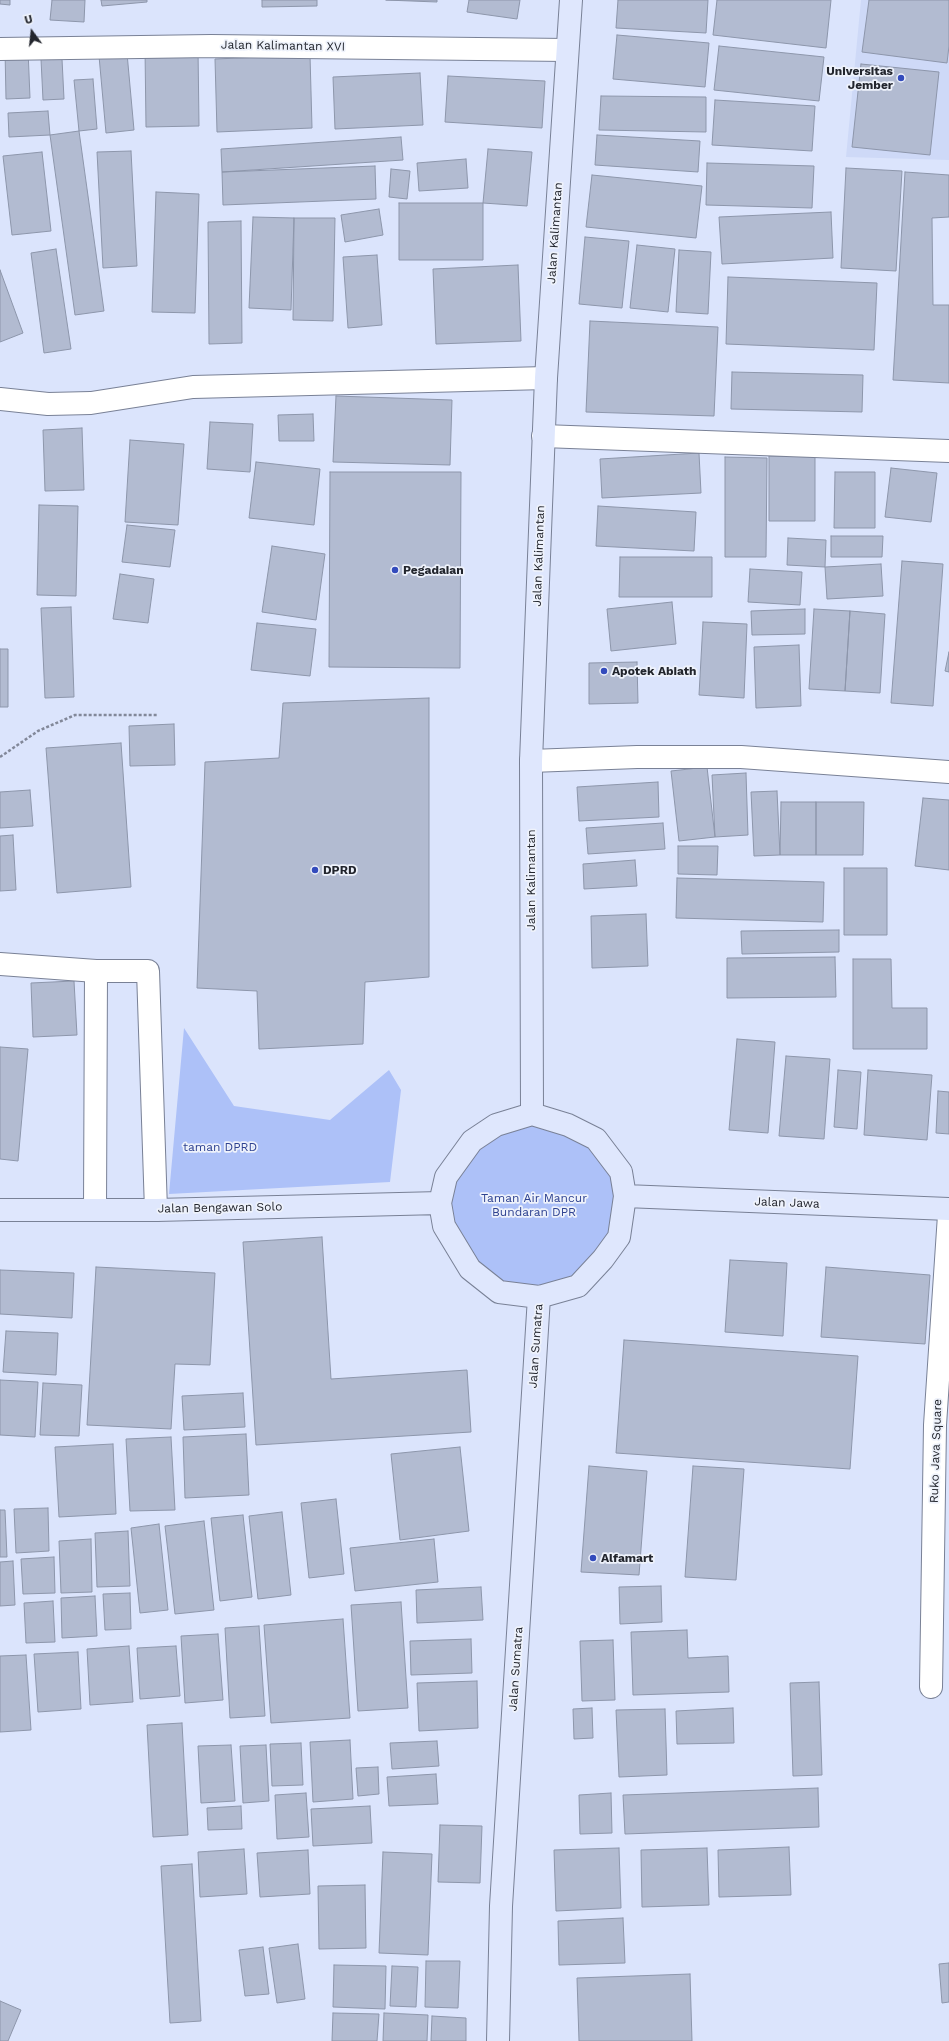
<!DOCTYPE html>
<style>
body{margin:0}
#map{position:relative;width:949px;height:2041px;overflow:hidden;background:#dbe4fc;font-family:"Work Sans",sans-serif}
canvas{display:block}
.north{position:absolute;left:12px;top:12px;width:40px;height:40px;-webkit-text-stroke:3px #eef2fb;paint-order:stroke;rotate:345deg;font-size:11px;font-weight:700;line-height:16px;text-align:center;color:#22252d}
.north::after{content:'';display:block;margin:auto;width:14px;height:18px;background:#22252d;clip-path:polygon(50% 0,100% 100%,50% 72%,0 100%)}
</style>
<div id="map">
<canvas width="949" height="2041"></canvas>
<div class="north">U</div>
</div>
<script>
const ctx = document.querySelector('canvas').getContext('2d');
ctx.lineJoin = 'round';
function fill(path, color) { ctx.fillStyle = color; ctx.fill(path, 'evenodd'); }
const shape = rows => new Path2D(rows.map(r => 'M' + r).join(''));
function stroke(path, color, width, dash) { ctx.strokeStyle = color; ctx.lineWidth = width; ctx.lineCap = dash ? 'butt' : 'round'; ctx.setLineDash(dash || []); ctx.stroke(path); }
function write(font, color, halo, rows, align = 'center') {
  ctx.font = font + ' "Work Sans",sans-serif'; ctx.lineWidth = 3.5; ctx.setLineDash([]); ctx.textBaseline = 'middle'; ctx.strokeStyle = halo; ctx.fillStyle = color; for (const [text, x, y, turn = 0] of rows) {
    ctx.save(); ctx.translate(x, y); ctx.rotate((+turn || 0) * Math.PI / 180); ctx.textAlign = isNaN(turn) ? turn : align; if (halo) ctx.strokeText(text, 0, 0); ctx.fillText(text, 0, 0); ctx.restore();
  }
}
const built = shape([
 [861,0,949,0,949,160,846,157]
]);
const green = shape([
 [184,1028,234,1106,330,1120,389,1070,401,1090,390,1182,169,1194],
 [532,1114,609,1155,619,1237,578,1286,499,1292,444,1226,446,1177,472,1141]
]);
const building = shape([
 [0,0,10,0,10,5,0,4,0,0],
 [52,0,85,0,84,22,50,20,52,0],
 [101,0,147,0,147,2,102,6,101,0],
 [262,0,317,0,317,6,262,7,262,0],
 [386,0,437,0,437,2,386,0],
 [469,0,520,0,517,19,467,12,469,0],
 [618,0,708,0,706,33,616,28,618,0],
 [717,0,831,0,826,48,713,35,717,0],
 [869,0,949,0,949,46,947,63,862,52,869,0],
 [617,35,709,43,705,87,613,79,617,35],
 [719,46,824,57,819,101,714,90,719,46],
 [198,48,199,126,146,127,145,49,198,48],
 [28,49,30,98,6,99,5,50,28,49],
 [127,53,134,130,106,133,99,56,127,53],
 [310,55,312,128,217,132,215,59,310,55],
 [41,59,62,59,64,99,43,100,41,59],
 [861,64,939,72,930,155,852,147,861,64],
 [420,73,423,125,335,129,333,77,420,73],
 [448,76,545,81,542,128,445,122,448,76],
 [93,79,97,129,79,131,74,80,93,79],
 [601,96,706,97,706,132,599,130,601,96],
 [715,100,815,106,812,151,712,145,715,100],
 [48,111,50,135,9,137,8,113,48,111],
 [79,131,104,311,75,315,50,135,79,131],
 [597,135,700,141,698,172,595,165,597,135],
 [401,137,403,160,222,172,221,149,401,137],
 [488,149,532,152,527,206,483,203,488,149],
 [131,151,137,266,103,268,97,152,131,151],
 [42,152,51,231,12,235,3,156,42,152],
 [466,159,468,188,419,191,417,163,466,159],
 [707,163,814,166,812,208,706,205,707,163],
 [375,166,376,199,223,205,222,172,375,166],
 [846,168,902,171,896,271,841,268,846,168],
 [391,169,410,171,407,199,389,197,391,169],
 [905,172,949,175,949,217,932,218,933,305,949,305,949,383,893,380,905,172],
 [592,175,702,186,696,238,586,227,592,175],
 [156,192,199,194,195,313,152,312,156,192],
 [399,203,483,203,483,260,399,260,399,203],
 [379,209,383,235,345,242,341,215,379,209],
 [831,212,833,258,722,264,719,217,831,212],
 [253,217,294,218,291,310,249,308,253,217],
 [294,218,335,218,333,321,293,320,294,218],
 [241,221,242,343,209,344,208,222,241,221],
 [585,237,629,241,622,308,579,304,585,237],
 [637,245,675,249,668,312,630,308,637,245],
 [56,249,71,349,44,353,31,253,56,249],
 [679,250,711,252,708,314,676,312,679,250],
 [377,255,382,325,348,328,343,257,377,255],
 [518,265,521,341,436,344,433,269,518,265],
 [0,270,23,333,0,342,0,270],
 [728,277,877,283,874,350,726,344,728,277],
 [590,321,718,327,714,416,586,412,590,321],
 [732,372,863,375,862,412,731,409,732,372],
 [336,396,452,400,450,465,333,462,336,396],
 [313,414,314,441,279,441,278,415,313,414],
 [210,422,253,424,250,472,207,469,210,422],
 [82,428,84,490,45,491,43,430,82,428],
 [130,440,184,444,178,525,125,522,130,440],
 [699,453,701,493,602,498,600,459,699,453],
 [769,456,815,456,815,521,769,521,769,456],
 [725,457,767,458,766,557,725,557,725,457],
 [256,462,320,469,314,525,249,518,256,462],
 [891,468,937,473,931,522,885,517,891,468],
 [330,472,461,472,460,668,329,667,330,472],
 [835,472,875,472,875,528,834,528,835,472],
 [39,505,78,506,76,596,37,595,39,505],
 [598,506,696,512,694,551,596,546,598,506],
 [127,525,175,530,170,567,122,562,127,525],
 [831,536,883,536,882,557,831,557,831,536],
 [788,538,826,540,825,567,787,565,788,538],
 [272,546,325,554,316,620,262,612,272,546],
 [620,557,712,557,712,597,619,597,620,557],
 [902,561,943,564,933,706,891,703,902,561],
 [881,564,883,596,827,599,825,567,881,564],
 [750,569,802,572,800,605,748,602,750,569],
 [120,574,154,579,148,623,113,619,120,574],
 [672,602,676,644,611,651,607,609,672,602],
 [71,607,74,697,45,698,41,608,71,607],
 [805,609,805,634,752,635,751,611,805,609],
 [814,609,850,611,845,691,809,689,814,609],
 [850,611,885,614,880,693,845,691,850,611],
 [703,622,747,624,744,698,699,695,703,622],
 [257,623,316,629,310,676,251,670,257,623],
 [799,645,801,706,756,708,754,647,799,645],
 [0,649,8,649,8,707,0,707,0,649],
 [949,652,949,672,945,671,949,652],
 [637,662,638,703,589,704,589,663,637,662],
 [429,698,429,977,365,982,363,1044,259,1049,257,991,197,988,205,762,279,758,283,703,429,698],
 [174,724,175,765,130,766,129,726,174,724],
 [121,743,131,887,57,893,46,748,121,743],
 [707,767,715,837,679,841,671,771,707,767],
 [746,773,748,835,715,837,712,775,746,773],
 [658,782,659,817,579,821,577,787,658,782],
 [30,790,33,826,0,828,0,792,30,790],
 [777,791,780,855,754,856,751,792,777,791],
 [923,798,949,800,949,870,915,866,923,798],
 [781,802,816,802,816,855,780,855,781,802],
 [816,802,864,802,863,855,816,855,816,802],
 [663,823,665,849,588,854,586,828,663,823],
 [13,835,16,890,0,891,0,836,13,835],
 [678,846,718,846,717,875,678,874,678,846],
 [635,860,637,886,584,889,583,864,635,860],
 [844,868,887,868,887,935,844,935,844,868],
 [677,878,824,882,823,922,676,918,677,878],
 [646,914,648,966,592,968,591,916,646,914],
 [839,930,839,952,742,954,741,931,839,930],
 [835,957,836,997,727,998,727,958,835,957],
 [853,959,891,959,892,1008,927,1008,927,1049,853,1049,853,959],
 [74,981,77,1035,33,1037,31,983,74,981],
 [737,1039,775,1042,768,1133,729,1130,737,1039],
 [0,1047,28,1049,18,1161,0,1159,0,1047],
 [786,1056,830,1059,824,1139,779,1136,786,1056],
 [838,1070,861,1072,857,1129,834,1127,838,1070],
 [868,1070,932,1075,927,1140,864,1135,868,1070],
 [938,1091,949,1092,949,1134,936,1133,938,1091],
 [322,1237,331,1379,467,1370,471,1432,256,1445,243,1242,322,1237],
 [730,1260,787,1263,783,1336,725,1332,730,1260],
 [96,1267,215,1273,210,1365,175,1364,171,1429,87,1425,96,1267],
 [826,1267,930,1275,925,1344,821,1337,826,1267],
 [0,1270,74,1273,72,1318,0,1314,0,1270],
 [6,1331,58,1333,56,1375,3,1372,6,1331],
 [624,1340,858,1356,850,1469,616,1453,624,1340],
 [0,1380,38,1382,35,1437,0,1435,0,1380],
 [43,1383,82,1385,79,1436,40,1435,43,1383],
 [243,1393,245,1427,184,1430,182,1396,243,1393],
 [246,1434,249,1495,185,1498,183,1437,246,1434],
 [171,1437,175,1510,130,1511,126,1439,171,1437],
 [113,1444,116,1514,59,1517,55,1447,113,1444],
 [460,1447,469,1531,400,1540,391,1454,460,1447],
 [589,1466,647,1471,639,1575,581,1572,589,1466],
 [693,1466,744,1469,736,1580,685,1577,693,1466],
 [336,1499,344,1574,309,1578,301,1503,336,1499],
 [48,1508,49,1551,16,1553,14,1509,48,1508],
 [0,1510,5,1510,7,1557,0,1557,0,1510],
 [282,1512,291,1595,258,1599,249,1516,282,1512],
 [243,1515,252,1597,220,1601,211,1518,243,1515],
 [204,1521,214,1610,175,1614,165,1526,204,1521],
 [159,1524,168,1610,140,1613,131,1528,159,1524],
 [128,1531,130,1586,97,1587,95,1533,128,1531],
 [91,1539,92,1592,61,1593,59,1541,91,1539],
 [434,1539,438,1582,355,1591,350,1548,434,1539],
 [54,1557,55,1593,23,1594,21,1559,54,1557],
 [13,1561,15,1605,0,1606,0,1562,13,1561],
 [661,1586,662,1622,620,1624,619,1587,661,1586],
 [481,1587,483,1620,417,1623,416,1590,481,1587],
 [130,1593,131,1629,105,1630,103,1594,130,1593],
 [95,1596,97,1636,62,1638,61,1598,95,1596],
 [53,1601,55,1642,26,1643,24,1603,53,1601],
 [401,1602,408,1708,358,1711,351,1605,401,1602],
 [343,1619,350,1718,271,1723,264,1625,343,1619],
 [259,1626,265,1716,230,1718,225,1628,259,1626],
 [687,1630,688,1658,728,1656,729,1692,633,1695,631,1632,687,1630],
 [218,1634,223,1700,185,1703,181,1636,218,1634],
 [471,1639,472,1673,411,1675,410,1641,471,1639],
 [613,1640,615,1700,582,1701,580,1641,613,1640],
 [129,1646,133,1702,90,1705,87,1649,129,1646],
 [176,1646,180,1696,140,1699,137,1648,176,1646],
 [78,1652,81,1709,38,1712,34,1654,78,1652],
 [26,1655,31,1730,0,1732,0,1656,26,1655],
 [477,1681,478,1728,419,1731,417,1683,477,1681],
 [819,1682,822,1775,793,1776,790,1683,819,1682],
 [592,1708,593,1738,574,1739,573,1709,592,1708],
 [733,1708,734,1743,677,1744,676,1711,733,1708],
 [665,1709,667,1775,619,1777,616,1710,665,1709],
 [182,1723,188,1835,153,1837,147,1725,182,1723],
 [350,1740,353,1799,313,1802,310,1742,350,1740],
 [437,1741,439,1766,392,1769,390,1743,437,1741],
 [301,1743,303,1785,272,1786,270,1744,301,1743],
 [231,1745,235,1801,201,1803,198,1746,231,1745],
 [266,1745,269,1801,243,1803,240,1746,266,1745],
 [378,1767,379,1794,358,1796,356,1768,378,1767],
 [436,1774,438,1804,389,1806,387,1777,436,1774],
 [818,1788,819,1827,625,1834,623,1795,818,1788],
 [306,1793,309,1837,277,1839,275,1795,306,1793],
 [611,1793,612,1833,580,1834,579,1795,611,1793],
 [241,1806,242,1829,208,1830,207,1808,241,1806],
 [370,1806,372,1843,313,1846,311,1809,370,1806],
 [440,1825,482,1826,480,1883,438,1882,440,1825],
 [789,1847,791,1895,719,1897,718,1850,789,1847],
 [619,1848,621,1908,556,1911,554,1850,619,1848],
 [707,1848,709,1905,642,1907,641,1850,707,1848],
 [244,1849,247,1894,200,1897,198,1852,244,1849],
 [308,1850,310,1894,260,1897,257,1853,308,1850],
 [383,1852,432,1854,428,1955,379,1953,383,1852],
 [192,1864,201,2021,170,2023,161,1866,192,1864],
 [365,1885,366,1948,319,1949,318,1886,365,1885],
 [623,1918,625,1963,559,1965,558,1921,623,1918],
 [298,1944,305,1999,277,2003,269,1948,298,1944],
 [263,1947,269,1994,245,1996,239,1950,263,1947],
 [426,1961,460,1961,458,2008,425,2007,426,1961],
 [949,1963,949,2002,942,2003,939,1964,949,1963],
 [334,1965,386,1966,385,2009,333,2007,334,1965],
 [392,1966,418,1967,416,2007,390,2006,392,1966],
 [690,1974,692,2041,579,2041,577,1978,690,1974],
 [0,2001,21,2010,8,2041,0,2041,0,2001],
 [333,2013,379,2014,377,2041,332,2041,333,2013],
 [384,2013,428,2015,427,2041,383,2041,384,2013],
 [432,2016,466,2018,466,2041,431,2041,432,2016]
]);
const path = shape([
 [0,757,38,731,75,715,157,715]
]);
const street = shape([
 [0,49,211,46,567,50],
 [0,399,48,404,91,403,193,387,546,378],
 [543,436,949,451],
 [531,761,637,757,741,757,949,772],
 [0,964,96,971,148,971,156,1210],
 [95,1209,96,971],
 [931,1687,935,1425,949,1215]
]);
const secondary = shape([
 [532,1114,531,761,546,378,571,0],
 [532,1114,568,1125,596,1139,621,1172,625,1196,619,1237,603,1259,578,1286,539,1297,499,1292,470,1269,444,1226,440,1203,446,1177,472,1141,496,1125,532,1114],
 [625,1196,949,1209],
 [0,1210,156,1210,440,1203],
 [498,2041,501,1906,539,1297]
]);
const markers = [
 [901,78,4,"#334bbc"],
 [395,570,4,"#334bbc"],
 [604,671,4,"#334bbc"],
 [315,870,4,"#334bbc"],
 [593,1558,4,"#334bbc"]
];
const streetNames = [
 ["Jalan Kalimantan XVI",283,46,1],
 ["Jalan Kalimantan",555,233,-86],
 ["Jalan Kalimantan",539,556,-88],
 ["Jalan Kalimantan",531,880,-90],
 ["Jalan Jawa",787,1203,2],
 ["Jalan Bengawan Solo",220,1208,-1],
 ["Jalan Sumatra",536,1346,-86],
 ["Ruko Java Square",936,1451,-88],
 ["Jalan Sumatra",516,1669,-86]
];
const poiNames = [
 ["Universitas",893,71,"right"],
 ["Jember",893,85,"right"],
 ["Pegadaian",403,570],
 ["Apotek Abiath",612,671],
 ["DPRD",323,870],
 ["Alfamart",601,1558]
];
const parkNames = [
 ["taman DPRD",220,1147],
 ["Taman Air Mancur",534,1198],
 ["Bundaran DPR",534,1212]
];
fill(built, '#ced9f7');
fill(green, '#adc1f8');
fill(building, '#b2bbd1');
stroke(building, '#8d96ab', 1);
stroke(street, '#798196', 24);
stroke(secondary, '#798196', 24);
stroke(path, '#828899', 2.5, [3, 2]);
stroke(street, '#fff', 22);
stroke(secondary, '#dfe7fd', 22);
for (const [x, y, r, color] of markers) { const dot = new Path2D(); dot.arc(x, y, r, 0, 2 * Math.PI); ctx.fillStyle = color; ctx.fill(dot); stroke(dot, '#eef2fb', 1.5); }
write('12px', '#22252d', '#eef2fb', streetNames);
write('bold 12px', '#22252d', '#eef2fb', poiNames, 'left');
write('12px', '#2e4291', '#eef2fb', parkNames);
</script>
